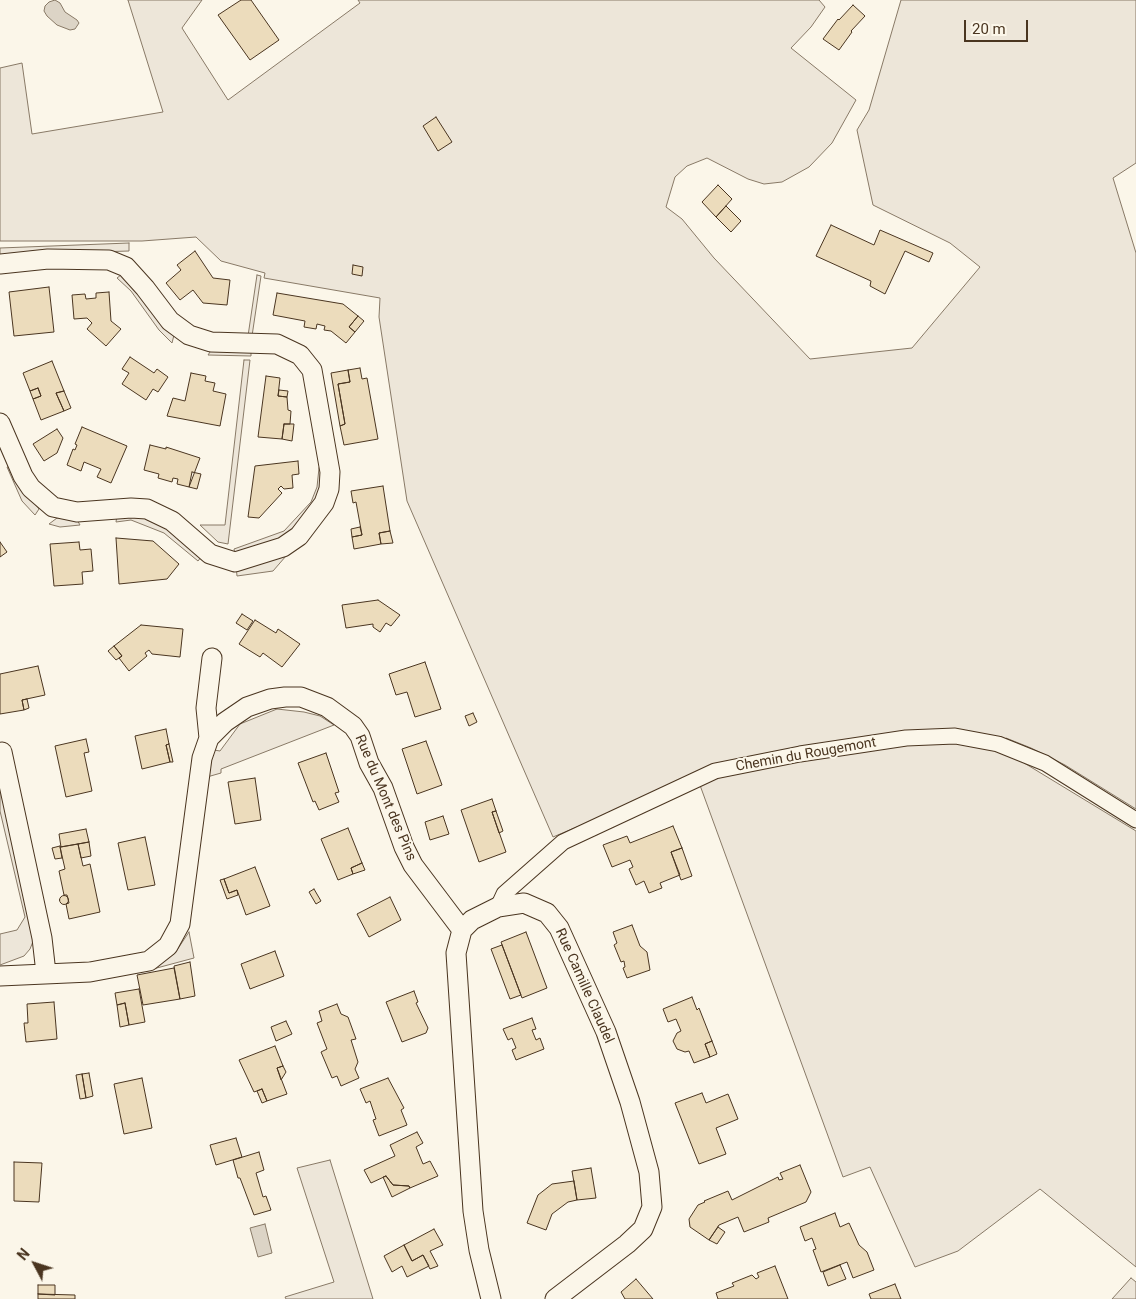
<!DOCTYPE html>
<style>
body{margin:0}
#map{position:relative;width:1136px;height:1299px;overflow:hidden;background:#fbf6e9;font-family:Roboto,sans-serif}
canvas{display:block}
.north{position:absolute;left:10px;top:1239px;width:50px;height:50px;-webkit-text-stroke:4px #fbf6e9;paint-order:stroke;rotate:310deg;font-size:14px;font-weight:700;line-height:20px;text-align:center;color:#4a3520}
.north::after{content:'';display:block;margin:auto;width:18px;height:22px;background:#4a3520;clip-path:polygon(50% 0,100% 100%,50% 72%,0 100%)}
.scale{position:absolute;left:964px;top:20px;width:64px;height:22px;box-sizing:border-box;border:2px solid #4a3520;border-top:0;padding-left:6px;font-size:15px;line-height:18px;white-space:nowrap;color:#4a3520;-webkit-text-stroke:4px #fbf6e9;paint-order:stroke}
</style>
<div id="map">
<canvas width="1136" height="1299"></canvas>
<div class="north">N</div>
<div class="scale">20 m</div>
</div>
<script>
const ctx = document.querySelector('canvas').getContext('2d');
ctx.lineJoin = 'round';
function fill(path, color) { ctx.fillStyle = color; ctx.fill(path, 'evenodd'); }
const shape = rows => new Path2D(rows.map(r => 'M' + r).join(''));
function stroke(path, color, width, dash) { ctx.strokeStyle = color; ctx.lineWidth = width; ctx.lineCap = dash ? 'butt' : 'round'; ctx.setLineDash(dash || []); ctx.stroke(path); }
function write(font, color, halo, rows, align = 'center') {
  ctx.font = font + ' Roboto,sans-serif'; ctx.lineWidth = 4; ctx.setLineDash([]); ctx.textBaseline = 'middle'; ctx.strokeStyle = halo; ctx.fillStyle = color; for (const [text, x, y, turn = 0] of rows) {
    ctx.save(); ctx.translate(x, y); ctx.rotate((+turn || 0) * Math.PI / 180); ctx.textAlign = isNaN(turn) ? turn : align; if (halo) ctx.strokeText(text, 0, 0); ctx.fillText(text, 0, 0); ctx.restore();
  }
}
const green = shape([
 [128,0,202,0,182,28,228,100,360,3,358,0,819,0,825,7,811,27,791,48,856,100,832,143,809,167,782,182,764,184,748,179,707,158,687,166,675,177,666,207,682,219,714,258,810,359,912,348,980,267,950,243,873,205,857,130,869,110,901,0,1136,0,1136,163,1113,178,1136,253,1136,809,1065,765,1031,748,1006,738,1016,758,1136,831,1136,1267,1040,1189,958,1251,915,1267,870,1167,843,1177,697,777,553,837,407,501,379,317,380,298,264,278,265,273,221,261,196,237,142,241,0,241,0,68,22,63,32,134,163,112,128,0],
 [129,243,129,251,0,255,0,248,129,243],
 [121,275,123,275,174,335,172,343,159,330,131,291,117,278,121,275],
 [257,275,261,276,252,336,248,336,257,275],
 [212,349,251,350,251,356,208,355,212,349],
 [244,360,250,360,228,544,218,542,200,525,225,525,244,360],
 [14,466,29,496,39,509,35,515,22,501,7,467,14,466],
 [319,468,325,469,314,506,284,537,235,554,234,549,284,531,311,502,317,487,319,468],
 [117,515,138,516,168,528,202,556,198,561,164,533,131,520,116,522,117,515],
 [57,518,76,518,80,525,60,527,49,524,57,518],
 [277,709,304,712,320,716,334,725,221,769,221,773,207,777,214,750,220,751,240,724,277,709],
 [0,784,34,939,30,949,24,956,0,965,0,934,17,930,25,917,0,811,0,784],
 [189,932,194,958,153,969,175,953,189,932],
 [330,1160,373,1299,286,1299,285,1297,334,1282,297,1168,330,1160],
 [1131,1278,1136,1282,1136,1299,1112,1299,1131,1278]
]);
const parking = shape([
 [286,556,273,571,237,576,236,566,286,556]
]);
const water = shape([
 [55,0,60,3,65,12,77,20,79,23,75,29,70,30,57,25,47,16,44,11,45,6,49,2,55,0],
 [265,1224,272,1253,258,1257,250,1228,265,1224]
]);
const building = shape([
 [241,0,251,0,279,40,250,60,218,15,241,0],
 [853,5,865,16,851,31,852,32,839,50,823,39,838,19,839,20,853,5],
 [436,117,452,142,438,151,423,126,436,117],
 [718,185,732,199,716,217,702,202,718,185],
 [726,206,741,221,731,232,716,217,726,206],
 [831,225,874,245,880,230,933,253,929,262,905,251,885,294,870,286,871,281,816,256,831,225],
 [195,251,213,278,230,280,227,305,203,303,193,290,180,300,166,283,181,270,177,265,195,251],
 [353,265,363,267,362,276,352,274,353,265],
 [49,287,54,332,14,336,9,292,49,287],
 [109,292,111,321,121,329,106,346,87,329,92,323,87,318,74,319,72,295,85,294,86,299,96,298,96,293,109,292],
 [277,293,343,304,358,316,349,327,355,332,346,343,331,331,324,330,325,326,317,324,316,329,304,327,305,321,273,315,277,293],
 [358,316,364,321,355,332,349,327,358,316],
 [130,357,154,373,157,369,168,377,158,392,153,389,146,400,122,384,129,373,122,369,130,357],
 [52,361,64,391,56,393,64,411,41,420,33,399,41,396,38,388,30,391,23,373,52,361],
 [360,368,362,379,367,378,378,439,344,445,340,426,345,424,338,384,350,382,348,370,360,368],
 [348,370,350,382,338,384,345,424,340,426,331,373,348,370],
 [191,373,206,376,205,381,215,383,213,391,226,394,220,426,167,416,173,398,185,401,191,373],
 [266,376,280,378,278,396,287,397,288,410,291,411,290,424,284,424,282,439,258,437,266,376],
 [38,388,41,396,33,399,30,391,38,388],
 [279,390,288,391,287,397,278,396,279,390],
 [64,391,71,408,64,411,56,393,64,391],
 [284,424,294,424,292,441,282,439,284,424],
 [82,427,127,446,111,483,97,477,101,469,84,462,81,471,67,465,73,449,75,450,77,445,75,444,82,427],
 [57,429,63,438,57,453,44,461,33,444,57,429],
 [150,445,166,449,166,447,200,458,189,487,177,484,178,479,173,478,172,482,158,478,159,474,144,470,150,445],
 [298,461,299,474,292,475,293,488,284,489,281,486,278,489,282,493,259,518,248,517,255,466,298,461],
 [192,472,201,474,197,489,189,487,192,472],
 [383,486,390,531,379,533,381,544,354,549,352,537,362,535,356,502,353,503,351,491,383,486],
 [360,527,362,535,352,537,351,529,360,527],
 [390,531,393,543,381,544,379,533,390,531],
 [116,538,153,541,179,564,167,579,119,584,116,538],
 [0,542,7,552,0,557,0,542],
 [79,542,80,550,91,549,93,571,82,572,83,584,54,586,50,544,79,542],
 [378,600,400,615,391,626,386,623,380,632,373,627,373,624,346,628,342,605,378,600],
 [242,614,253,621,247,630,236,623,242,614],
 [255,620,276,633,278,629,300,644,282,667,263,653,260,657,239,644,255,620],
 [141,625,183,629,180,657,152,654,149,650,145,653,147,656,129,671,119,658,122,656,114,646,141,625],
 [114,646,122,656,116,660,108,651,114,646],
 [425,662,441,709,415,717,407,692,396,695,389,674,425,662],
 [38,666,45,695,22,700,24,710,0,714,0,674,38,666],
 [27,699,29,708,24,710,22,700,27,699],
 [473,713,477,722,469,726,465,716,473,713],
 [166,729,169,744,166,745,170,762,142,769,135,736,166,729],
 [86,739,89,752,84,753,92,791,66,797,55,746,86,739],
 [426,741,442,785,417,794,402,749,426,741],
 [169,744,173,762,170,762,166,745,169,744],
 [326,753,339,792,335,793,339,802,319,810,315,801,313,802,298,763,326,753],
 [255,778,261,820,235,824,228,782,255,778],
 [492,799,496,811,492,812,506,852,479,862,461,810,492,799],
 [496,811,503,831,499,833,492,812,496,811],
 [443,816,449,834,430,840,425,822,443,816],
 [673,826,682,848,671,852,680,875,660,883,662,888,649,893,644,881,636,885,629,869,633,867,630,860,612,867,603,845,627,836,630,843,673,826],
 [348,828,362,863,351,868,353,874,338,880,321,839,348,828],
 [86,829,89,842,61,847,59,834,86,829],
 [145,837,155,885,128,890,118,843,145,837],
 [89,842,91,856,81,858,78,844,89,842],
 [78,844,83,866,90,864,100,912,69,919,66,904,69,903,67,895,64,895,59,871,65,869,60,847,78,844],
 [60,846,62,858,55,859,52,848,60,846],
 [682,848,692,876,681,880,671,852,682,848],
 [362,863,365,870,353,874,351,868,362,863],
 [255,867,270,906,246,915,237,890,229,893,224,879,255,867],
 [224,879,229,893,237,890,238,895,227,899,220,880,224,879],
 [314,889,321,901,316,904,309,892,314,889],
 '59.5 900a4.5 4.5 0 1 1 9 0a4.5 4.5 0 1 1-9 0Z',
 [390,897,401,920,369,937,357,914,390,897],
 [632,925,640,946,647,952,650,970,627,978,623,968,625,967,624,961,621,962,614,945,617,943,613,932,632,925],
 [526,932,547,988,522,998,501,942,526,932],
 [502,945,521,995,510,999,491,949,502,945],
 [275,951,284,976,250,989,241,964,275,951],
 [190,962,195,996,180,999,174,966,190,962],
 [174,968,180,999,143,1005,137,975,174,968],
 [139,989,145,1022,129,1025,125,1003,117,1005,115,993,139,989],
 [414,991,418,1002,416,1003,428,1028,426,1033,402,1042,386,1002,414,991],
 [692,997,697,1010,699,1008,712,1041,705,1044,710,1057,694,1063,689,1051,685,1052,677,1049,673,1041,677,1033,681,1031,676,1019,668,1022,663,1009,692,997],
 [54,1002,57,1039,26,1042,24,1023,28,1023,27,1004,54,1002],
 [125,1003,129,1025,120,1027,117,1005,125,1003],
 [337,1004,341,1014,348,1017,356,1039,351,1040,358,1062,355,1069,359,1078,341,1086,337,1076,332,1078,321,1052,327,1049,317,1023,322,1021,319,1011,337,1004],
 [532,1018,536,1029,532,1030,536,1040,540,1038,544,1049,516,1060,512,1050,516,1048,512,1038,508,1040,503,1029,532,1018],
 [286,1021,292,1034,276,1041,271,1027,286,1021],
 [712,1041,717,1054,710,1057,705,1044,712,1041],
 [275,1046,283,1066,277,1068,287,1094,267,1101,262,1089,254,1092,239,1060,275,1046],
 [283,1066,286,1072,281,1080,277,1068,283,1066],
 [89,1073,93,1096,86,1098,82,1074,89,1073],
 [82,1074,86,1098,80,1099,76,1075,82,1074],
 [142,1078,152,1128,124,1134,114,1084,142,1078],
 [388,1078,404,1108,401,1110,407,1125,379,1136,373,1120,376,1119,370,1101,366,1103,360,1089,388,1078],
 [262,1089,267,1101,262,1103,257,1091,262,1089],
 [702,1093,706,1103,728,1094,738,1119,716,1128,726,1154,699,1164,675,1103,702,1093],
 [417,1132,423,1143,416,1147,423,1164,430,1161,438,1176,410,1188,409,1186,393,1185,386,1176,371,1183,364,1170,395,1156,390,1145,417,1132],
 [236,1138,242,1157,216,1165,210,1145,236,1138],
 [259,1152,264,1170,256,1173,263,1197,266,1196,271,1210,254,1215,240,1178,238,1178,233,1160,259,1152],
 [14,1162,42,1163,39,1202,14,1201,14,1162],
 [800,1165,811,1192,806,1202,768,1218,769,1222,744,1232,738,1217,719,1225,709,1240,690,1227,689,1219,698,1205,705,1202,704,1201,728,1191,732,1200,778,1177,779,1180,783,1179,780,1173,800,1165],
 [591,1168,596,1198,577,1200,572,1171,591,1168],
 [386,1176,393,1185,409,1186,410,1188,392,1197,383,1177,386,1176],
 [574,1181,577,1200,568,1202,552,1214,546,1230,527,1223,538,1195,552,1184,574,1181],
 [835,1213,840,1227,849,1223,859,1245,867,1252,874,1270,853,1278,847,1262,821,1272,813,1250,816,1249,812,1238,805,1241,800,1227,835,1213],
 [718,1227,725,1232,717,1244,709,1240,718,1227],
 [434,1229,443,1245,430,1251,438,1266,430,1269,423,1255,412,1261,404,1245,434,1229],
 [404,1245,412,1261,423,1255,429,1266,407,1277,402,1266,392,1272,384,1256,404,1245],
 [840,1265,846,1279,828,1286,823,1272,840,1265],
 [775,1266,788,1299,718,1299,716,1293,734,1286,732,1283,752,1275,756,1279,759,1277,757,1273,775,1266],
 [636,1279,653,1299,625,1299,621,1292,636,1279],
 [895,1284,901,1299,871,1299,869,1294,895,1284],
 [38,1285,55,1285,55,1295,38,1294,38,1285],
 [38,1294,75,1295,75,1299,38,1299,38,1294]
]);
const pedestrian = shape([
 [498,907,504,894,563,842,715,771,800,754,906,738,955,736,998,744,1045,763,1136,820]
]);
const minor = shape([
 [0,264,48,259,109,260,126,267,145,288,170,321,189,335,211,342,277,344,300,355,312,370,330,472,329,489,324,503,299,536,283,547,235,562,210,554,172,521,147,509,131,508,77,512,53,507,31,488,23,476,0,423],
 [209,738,206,708,212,658],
 [2,752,42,938,46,973],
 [0,976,90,972,149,961,168,946,180,924,202,758,209,738,225,722,247,707,270,699,285,697,301,697,327,707,353,726,360,736,369,763,383,788,404,847,413,865,462,930],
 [491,1299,479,1250,473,1211,456,953,462,930,472,920,498,907,524,903,547,913,559,928,606,1032,630,1102,649,1172,652,1207,643,1229,627,1244,555,1299]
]);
const streetNames = [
 ["Chemin du Rougemont",806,755,-10],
 ["Rue du Mont des Pins",385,798,67],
 ["Rue Camille Claudel",584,986,66]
];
fill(green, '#ede6d9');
stroke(green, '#887966', 1);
fill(parking, '#ede7d9');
stroke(parking, '#887966', 1);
fill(water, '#dcd4c6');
stroke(water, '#887966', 1);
fill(building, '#ecdcbc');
stroke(building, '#4a3520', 1);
stroke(pedestrian, '#4a3520', 17);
stroke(minor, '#4a3520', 21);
stroke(pedestrian, '#fbf6e9', 15);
stroke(minor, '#fbf6e9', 19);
write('14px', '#4a3520', '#fbf6e9', streetNames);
</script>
